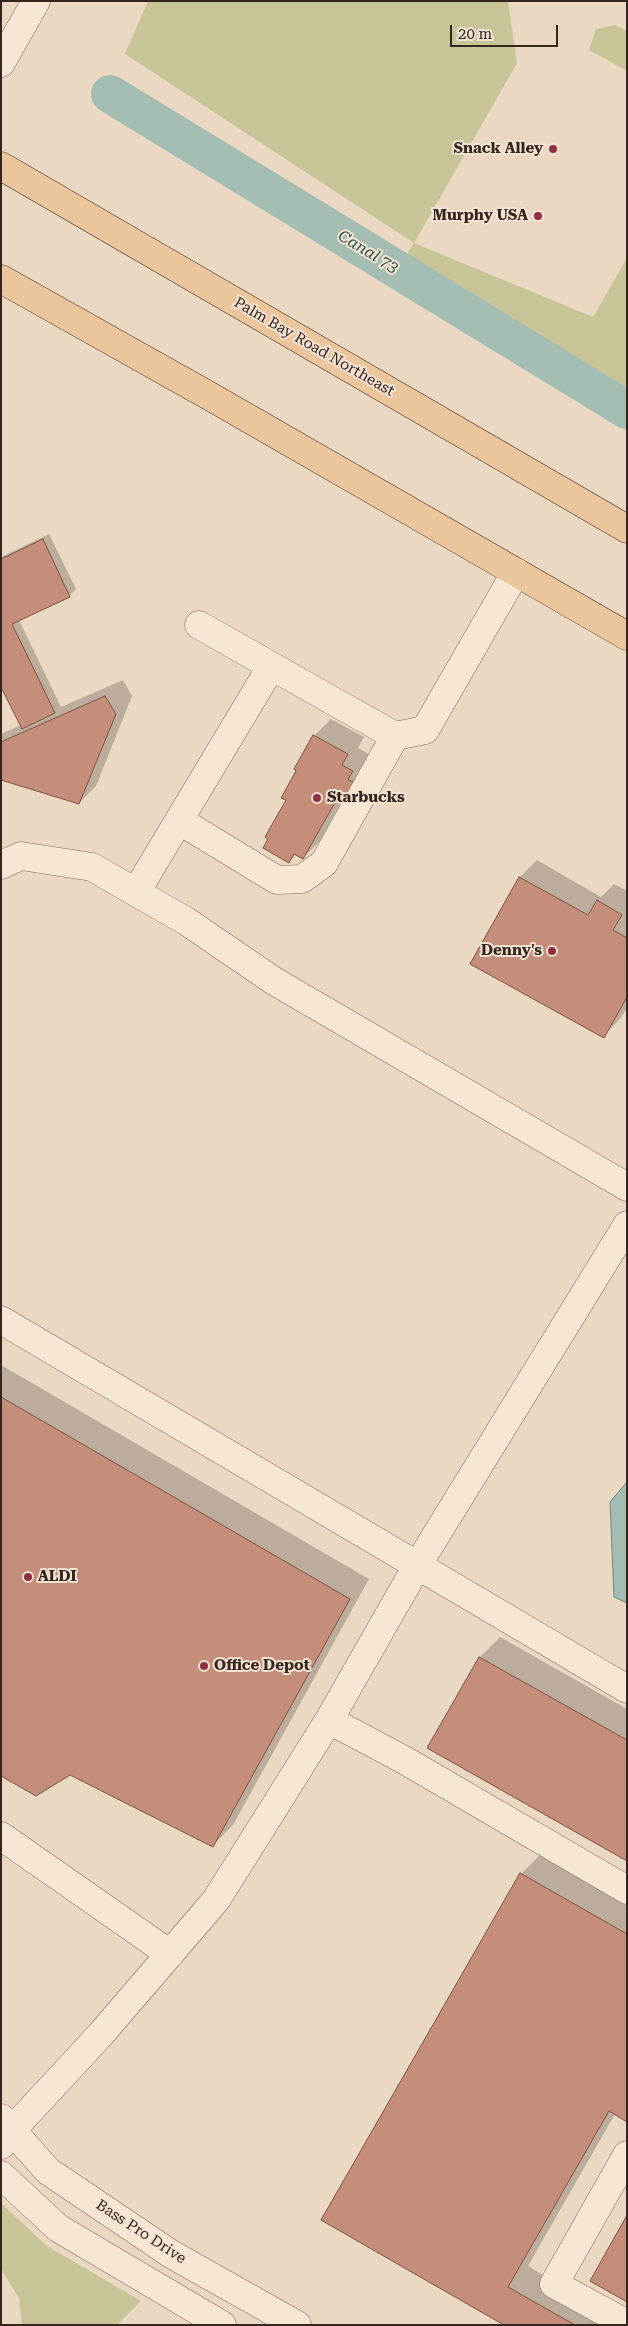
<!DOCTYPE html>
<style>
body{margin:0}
#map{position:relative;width:628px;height:2326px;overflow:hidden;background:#ead8c3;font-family:"Roboto Serif",serif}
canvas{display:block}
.frame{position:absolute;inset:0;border:2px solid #34251e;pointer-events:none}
.scale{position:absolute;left:450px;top:25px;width:108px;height:22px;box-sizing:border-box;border:2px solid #34251e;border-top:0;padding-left:6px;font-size:15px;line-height:18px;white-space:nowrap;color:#34251e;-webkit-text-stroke:4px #f2e3d2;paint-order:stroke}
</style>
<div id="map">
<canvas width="628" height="2326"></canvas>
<div class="frame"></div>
<div class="scale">20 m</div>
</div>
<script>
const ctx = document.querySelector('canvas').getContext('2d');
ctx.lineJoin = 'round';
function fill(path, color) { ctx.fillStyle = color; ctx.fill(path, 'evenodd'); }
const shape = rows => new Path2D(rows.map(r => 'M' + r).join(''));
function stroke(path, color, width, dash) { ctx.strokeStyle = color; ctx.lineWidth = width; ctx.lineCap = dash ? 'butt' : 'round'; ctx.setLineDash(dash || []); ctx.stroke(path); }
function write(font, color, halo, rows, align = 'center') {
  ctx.font = font + ' "Roboto Serif",serif'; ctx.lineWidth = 4; ctx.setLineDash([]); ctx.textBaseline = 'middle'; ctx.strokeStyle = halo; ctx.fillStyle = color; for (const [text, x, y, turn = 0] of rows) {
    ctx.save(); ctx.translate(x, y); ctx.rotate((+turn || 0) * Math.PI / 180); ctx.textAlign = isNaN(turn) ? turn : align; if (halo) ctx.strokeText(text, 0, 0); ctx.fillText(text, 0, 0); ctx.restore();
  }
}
const green = shape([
 [148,1,508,1,517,63,414,243,593,317,627,258,627,425,393,276,414,243,125,54],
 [615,25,627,31,627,71,589,50,596,29],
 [1,2203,47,2246,141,2301,117,2325,22,2325,19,2298,1,2269]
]);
const water = shape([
 [627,1482,627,1603,614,1597,610,1502,627,1482]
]);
const shadow = shape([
 [49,534,76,589,69,596,19,620,61,707,123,680,132,696,96,786,79,803,1,779,1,734,21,725,1,684,1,557],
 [331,719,364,737,358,748,369,754,364,762,375,768,342,801,320,841,303,858,296,854,288,862,288,800,298,770,295,769,314,736],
 [537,860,601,897,614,884,627,891,627,1008,620,1019,603,1036,472,963,520,877],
 [1,1365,369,1579,233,1825,213,1845,70,1774,1,1775],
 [500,1637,627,1709,627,1860,429,1747,480,1657],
 [541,1854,627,1903,627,2120,615,2114,528,2266,627,2325,506,2325,521,1874]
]);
const canal = shape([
 [110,94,627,410]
]);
const building = shape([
 [43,539,70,597,12,624,55,713,22,729,1,687,1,559,43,539],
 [105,696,116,714,79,804,1,780,1,742,105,696],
 [313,735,348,754,342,765,353,771,348,779,359,786,347,806,337,799,303,859,294,854,289,863,263,848,268,839,265,837,286,800,281,798,296,771,294,769,313,735],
 [519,877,588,915,597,900,622,915,613,930,627,938,627,997,604,1038,470,964,519,877],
 [1,1397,350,1599,213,1847,70,1775,36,1796,1,1776,1,1397],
 [479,1657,627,1740,627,1861,427,1748,479,1657],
 [520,1873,627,1934,627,2122,609,2111,508,2287,575,2325,504,2325,321,2220,520,1873],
 [627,2215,627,2302,590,2281,627,2215]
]);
const minor = shape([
 [1,63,36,1],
 [199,625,395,736,425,730,516,572],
 [180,821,277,880,302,879,324,863,395,736],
 [1,865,21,856,92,867,186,921,274,981,627,1187],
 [136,892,271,667],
 [1,1320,627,1689],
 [329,1720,417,1566,627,1225],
 [1,1836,170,1954],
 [1,2118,48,2171,171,2254,297,2325],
 [1,2145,12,2130,101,2034,216,1900,329,1720,406,1761,627,1890],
 [627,2155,554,2284,627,2324],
 [1,2175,58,2228,222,2325]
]);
const major = shape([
 [1,166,627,529],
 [1,279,213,398,627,636]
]);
const markers = [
 [553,149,5,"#8d3040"],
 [538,216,5,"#8d3040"],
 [317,798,5,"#8d3040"],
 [552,951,5,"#8d3040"],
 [28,1577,5,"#8d3040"],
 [204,1666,5,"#8d3040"]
];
const poiNames = [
 ["Snack Alley",543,149],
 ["Murphy USA",528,216],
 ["Starbucks",327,798,"left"],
 ["Denny's",542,951],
 ["ALDI",38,1577,"left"],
 ["Office Depot",214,1666,"left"]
];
const streetNames = [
 ["Palm Bay Road Northeast",314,347,30],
 ["Bass Pro Drive",141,2232,33]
];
const waterNames = [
 ["Canal 73",368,252,31]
];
fill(green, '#c7c598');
fill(water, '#a4bdb2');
stroke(water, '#6c8a7e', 1);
fill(shadow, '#0003');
stroke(canal, '#a4bdb2', 38);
fill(building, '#c58e7b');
stroke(building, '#805143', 1);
stroke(minor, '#836a5b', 29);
stroke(major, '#51392f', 29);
stroke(minor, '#f6e7d5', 28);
stroke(major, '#ebc69d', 28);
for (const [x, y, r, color] of markers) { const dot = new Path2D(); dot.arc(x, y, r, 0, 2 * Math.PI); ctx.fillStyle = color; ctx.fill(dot); stroke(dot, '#f2e3d2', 2); }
write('bold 15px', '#34251e', '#f2e3d2', poiNames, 'right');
write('15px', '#34251e', '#f2e3d2', streetNames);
write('italic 16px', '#2e524a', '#f2e3d2', waterNames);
</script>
